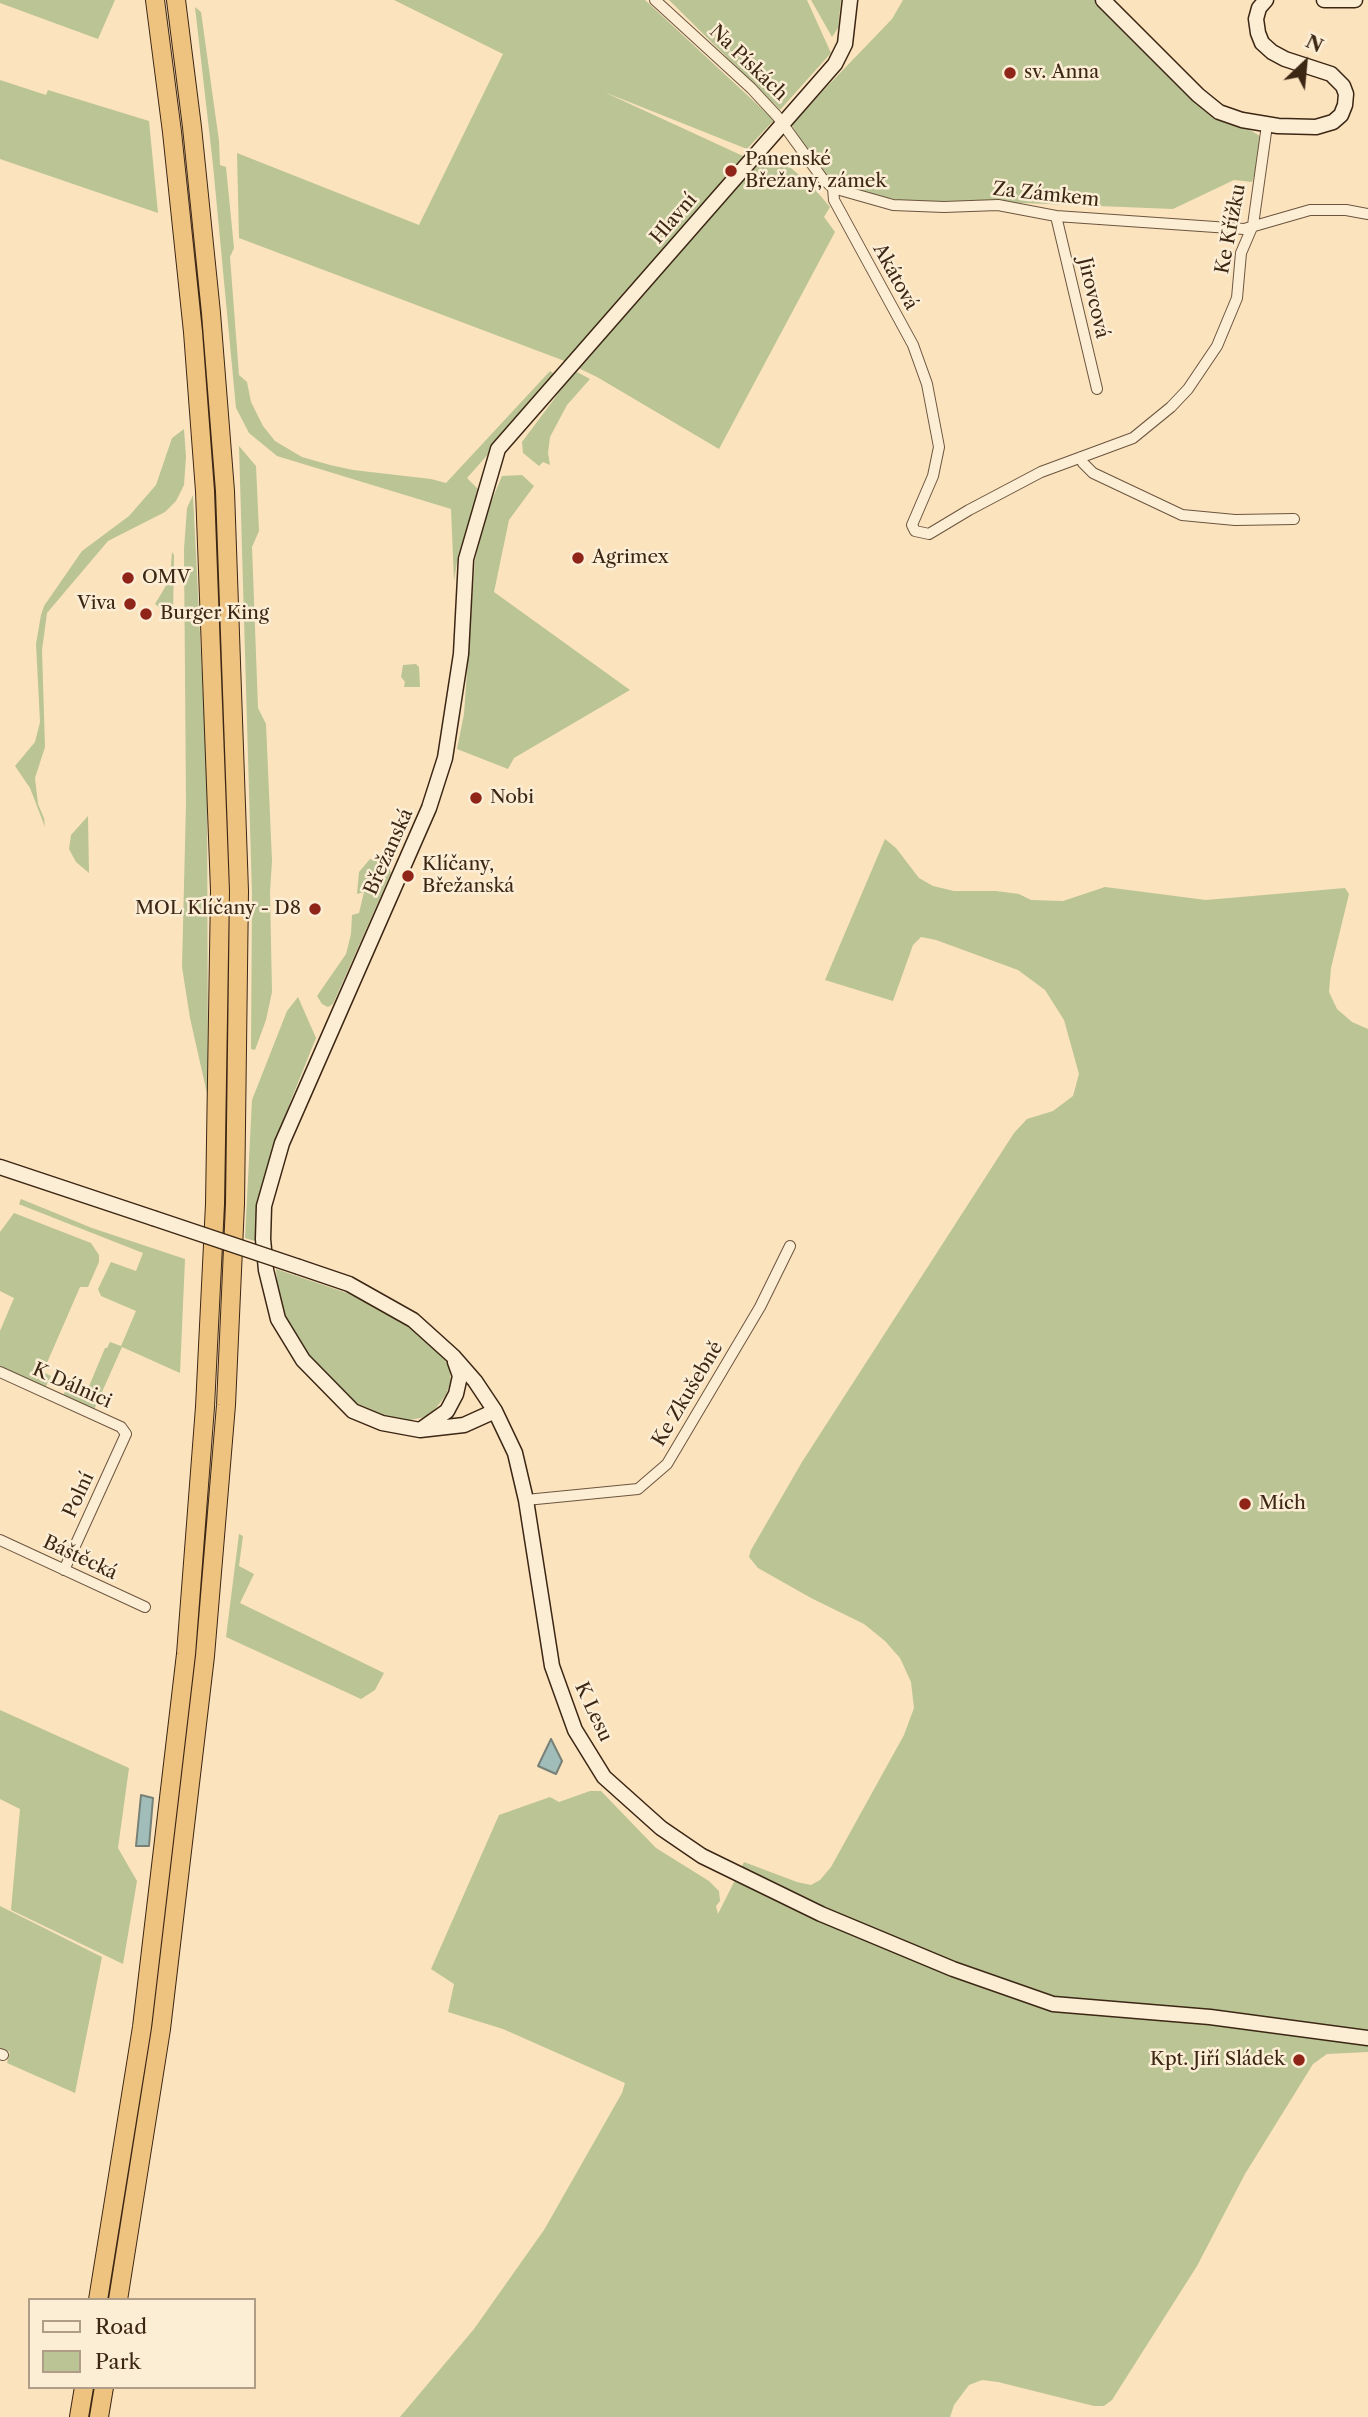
<!DOCTYPE html>
<meta charset="utf-8">
<style>
body{margin:0}
#map{position:relative;width:1368px;height:2417px;overflow:hidden;background:#fbe3be;font-family:"Libre Caslon Text",serif}
canvas{display:block}
.legend{position:absolute;left:28px;top:2298px;width:228px;height:91px;box-sizing:border-box;background:#fcedd5;border:2px solid #af9d88;margin:0;padding:9px 12px;list-style:none;font-size:21px;color:#3c2614}
.legend li{display:flex;align-items:center;gap:14px;height:35px}
.legend b{width:35px;border:2px solid #af9d88}
.north{position:absolute;left:1270px;top:28px;width:70px;height:70px;-webkit-text-stroke:5px #fcedd5;paint-order:stroke;rotate:26deg;font-size:19px;font-weight:700;line-height:28px;text-align:center;color:#3c2614}
.north::after{content:'';display:block;margin:auto;width:24px;height:32px;background:#3c2614;clip-path:polygon(50% 0,100% 100%,50% 72%,0 100%)}
</style>
<div id="map">
<canvas width="1368" height="2417"></canvas>
<ul class="legend">
<li><b style="height:9px;background:#fcedd5"></b>Road</li>
<li><b style="height:19px;background:#bac495"></b>Park</li>
</ul>
<div class="north">N</div>
</div>
<script>
const ctx = document.querySelector('canvas').getContext('2d');
ctx.lineJoin = 'round';
function fill(path, color) { ctx.fillStyle = color; ctx.fill(path, 'evenodd'); }
const shape = rows => new Path2D(rows.map(r => 'M' + r).join(''));
function stroke(path, color, width, dash) { ctx.strokeStyle = color; ctx.lineWidth = width; ctx.lineCap = dash ? 'butt' : 'round'; ctx.setLineDash(dash || []); ctx.stroke(path); }
function write(font, color, halo, rows, align = 'center') {
  ctx.font = font + ' "Libre Caslon Text",serif'; ctx.lineWidth = 5; ctx.setLineDash([]); ctx.textBaseline = 'middle'; ctx.strokeStyle = halo; ctx.fillStyle = color; for (const [text, x, y, turn = 0] of rows) {
    ctx.save(); ctx.translate(x, y); ctx.rotate((+turn || 0) * Math.PI / 180); ctx.textAlign = isNaN(turn) ? turn : align; if (halo) ctx.strokeText(text, 0, 0); ctx.fillText(text, 0, 0); ctx.restore();
  }
}
const green = shape([
 [0,0,115,0,98,39,0,3],
 [394,0,645,0,774,120,747,149,604,92,743,156,791,168,812,186,830,207,824,217,835,232,719,449,597,377,562,360,239,238,237,153,419,225,503,54],
 [669,0,807,0,831,53,780,110],
 [811,0,841,0,838,28,832,37],
 [903,0,1099,0,1236,122,1260,136,1258,164,1252,182,1234,180,1173,209,1023,203,908,202,841,188,823,175,791,124,892,19],
 [195,7,201,12,219,141,220,165,226,167,234,248,230,257,239,375,247,382,251,402,263,426,275,441,302,457,330,465,353,470,431,479,446,483,550,371,557,376,467,478,479,490,458,556,454,581,451,509,277,456,249,433,236,408,213,165],
 [0,80,46,95,48,90,149,121,158,213,0,159],
 [575,371,590,379,567,405,550,437,548,453,550,465,543,462,539,466,523,453,522,442],
 [184,429,186,457,184,485,176,501,165,512,108,541,47,613,42,650,45,747,35,778,38,804,44,818,45,827,30,788,15,766,35,742,40,722,36,644,41,615,44,606,82,551,129,516,156,485,172,438],
 [239,446,256,466,259,531,252,547,258,708,266,724,272,861,270,892,272,992,266,1020,255,1050,251,1049,252,895],
 [522,475,534,486,509,520,494,592,630,690,514,758,508,769,457,749,464,714,475,560,486,514,502,476],
 [193,495,207,775,208,1098,190,1018,182,967,186,803,184,549,187,508],
 [172,552,174,555,173,618,155,604,170,579],
 [416,664,419,667,420,687,404,687,405,682,401,677,403,665],
 [88,816,89,873,76,862,69,849,71,835],
 [885,839,896,848,919,878,933,886,954,891,996,891,1019,894,1031,900,1063,901,1105,887,1206,900,1345,888,1349,894,1331,968,1329,992,1337,1009,1352,1022,1368,1029,1368,2052,1327,2054,1313,2064,1245,2174,1197,2266,1112,2400,1104,2406,1094,2406,998,2382,982,2380,969,2385,954,2405,950,2417,400,2417,474,2329,544,2230,622,2093,625,2083,503,2029,448,2012,454,1984,431,1969,499,1815,550,1797,559,1802,590,1791,601,1791,656,1848,709,1881,719,1891,720,1901,716,1906,718,1914,744,1862,797,1882,811,1885,820,1880,831,1867,904,1735,914,1708,911,1682,900,1658,885,1641,864,1624,811,1598,758,1568,749,1557,751,1550,802,1462,1014,1133,1027,1119,1053,1111,1073,1096,1079,1074,1064,1020,1045,990,1018,970,936,940,921,937,913,945,893,1001,825,980],
 [370,859,388,865,391,873,333,1004,328,1007,322,1004,317,996,346,954,351,934,352,915,359,913,364,892,357,894,359,872],
 [298,997,316,1038,291,1100,269,1163,258,1242,245,1238,252,1100,287,1011],
 [21,1199,92,1228,185,1259,180,1373,122,1347,94,1410,63,1396,69,1383,87,1391,105,1348,107,1348,110,1342,121,1346,136,1311,101,1296,98,1289,111,1262,136,1271,143,1253,21,1205,19,1204],
 [14,1213,91,1243,99,1255,99,1262,88,1287,80,1287,43,1372,51,1376,45,1388,0,1368,0,1331,14,1298,0,1291,0,1232],
 [276,1269,347,1293,380,1309,409,1326,441,1353,449,1366,451,1381,446,1395,436,1408,425,1417,410,1420,383,1415,356,1403,324,1376,303,1348,284,1317,277,1283],
 [239,1534,243,1536,239,1566,254,1574,240,1603,384,1673,375,1690,361,1699,226,1637],
 [0,1710,129,1768,118,1848,137,1881,123,1964,11,1910,20,1809,0,1799],
 [0,1906,102,1957,75,2093,7,2063,10,2052,0,2048]
]);
const water = shape([
 [551,1739,562,1761,556,1774,538,1766,551,1739],
 [141,1795,153,1798,149,1846,136,1846,141,1795]
]);
const street = shape([
 [655,0,751,88,777,116,822,178,833,188,893,205,944,207,998,205,1056,216,1244,229,1310,210,1346,210,1368,214],
 [833,188,834,200,913,345,927,384,939,447,933,476,912,525,915,531,929,534,969,510,1041,472,1133,438,1171,407,1188,389,1217,346,1237,298,1241,253,1253,225,1267,125],
 [1056,216,1097,389],
 [1081,457,1083,463,1093,473,1182,515,1235,520,1294,519],
 [0,1372,121,1427,126,1434,64,1570],
 [526,1500,638,1489,667,1464,760,1307,790,1246],
 [0,1540,145,1607],
 [0,2054,3,2055]
]);
const secondary = shape([
 [1103,0,1198,95,1219,112,1242,120,1278,126,1316,127,1333,122,1341,115,1345,105,1346,94,1343,86,1331,74,1285,59,1272,52,1262,43,1258,33,1256,19,1259,8,1266,0],
 [1324,0,1355,0],
 [0,1167,153,1218],
 [299,1267,349,1284,413,1320,454,1357,475,1381,495,1411,515,1453,526,1500,552,1666,575,1730,604,1777,661,1828,702,1856,821,1914,953,1969,1053,2004,1210,2017,1368,2038],
 [495,1411,464,1425,420,1430,382,1423,353,1411,303,1360,278,1319,266,1270,263,1239,264,1206,282,1143,429,808,445,758,461,654,466,559,498,449,835,64,845,44,850,0],
 [423,1428,447,1411,456,1394,460,1376,455,1362]
]);
const highway = shape([
 [98,2300,142,2027,186,1654,205,1407,215,1204,220,891,205,491,193,332,172,132,155,0],
 [118,2300,161,2029,205,1656,226,1405,235,1204,239,891,225,491,211,313,192,127,176,0],
 [79,2417,84,2387],
 [99,2417,104,2387]
]);
const secondaryBridge = shape([
 [153,1218,299,1267]
]);
const markers = [
 [1010,73,7,"#8f2418"],
 [731,171,7,"#8f2418"],
 [578,558,7,"#8f2418"],
 [128,578,7,"#8f2418"],
 [130,604,7,"#8f2418"],
 [146,614,7,"#8f2418"],
 [476,798,7,"#8f2418"],
 [408,876,7,"#8f2418"],
 [315,909,7,"#8f2418"],
 [1245,1504,7,"#8f2418"],
 [1299,2060,7,"#8f2418"]
];
const streetNames = [
 ["Na Pískách",748,63,44],
 ["Za Zámkem",1046,195,6],
 ["Hlavní",674,219,-49],
 ["Ke Křížku",1231,229,-79],
 ["Akátová",895,277,61],
 ["Jirovcová",1093,298,77],
 ["Břežanská",389,852,-66],
 ["K Dálnici",72,1386,24],
 ["Ke Zkušebně",688,1394,-59],
 ["Polní",79,1495,-65],
 ["Báštěcká",80,1558,25],
 ["K Lesu",593,1712,65]
];
const poiNames = [
 ["sv. Anna",1024,73],
 ["Panenské",745,160],
 ["Břežany, zámek",745,182],
 ["Agrimex",592,558],
 ["OMV",142,578],
 ["Viva",116,604,"right"],
 ["Burger King",160,614],
 ["Nobi",490,798],
 ["Klíčany,",422,865],
 ["Břežanská",422,887],
 ["MOL Klíčany - D8",301,909,"right"],
 ["Mích",1259,1504],
 ["Kpt. Jiří Sládek",1285,2060,"right"]
];
fill(green, '#bac495');
fill(water, '#a0bdb9');
stroke(water, '#788177', 2);
stroke(street, '#6c553e', 12);
stroke(secondary, '#3c2614', 17);
stroke(highway, '#3c2614', 20);
stroke(street, '#fcedd5', 10);
stroke(secondary, '#fcedd5', 14);
stroke(highway, '#eec27f', 18);
stroke(secondaryBridge, '#3c2614', 17, []);
stroke(secondaryBridge, '#fcedd5', 14);
for (const [x, y, r, color] of markers) { const dot = new Path2D(); dot.arc(x, y, r, 0, 2 * Math.PI); ctx.fillStyle = color; ctx.fill(dot); stroke(dot, '#fcedd5', 2.5); }
write('19px', '#3c2614', '#fcedd5', streetNames);
write('19px', '#3c2614', '#fcedd5', poiNames, 'left');
</script>
